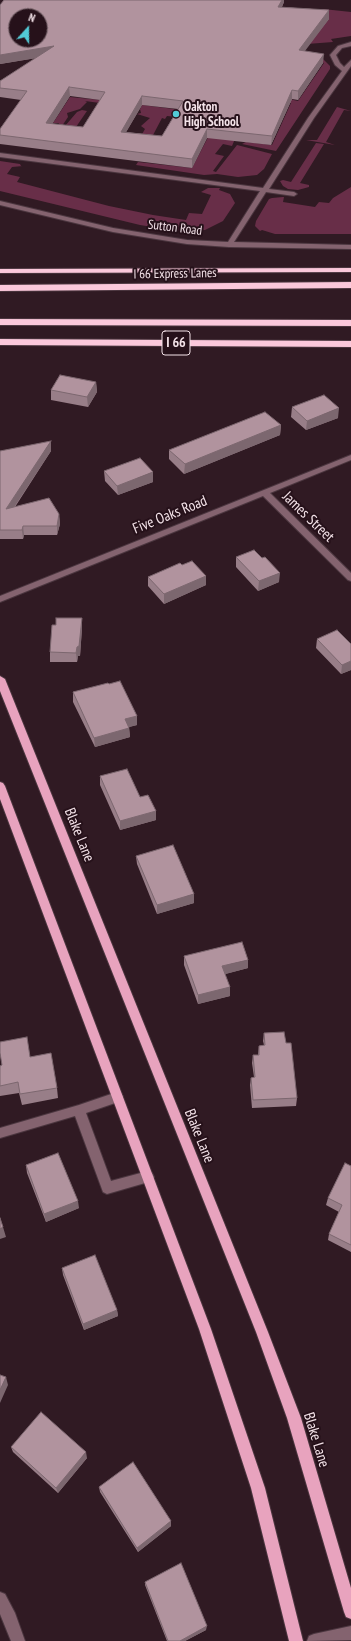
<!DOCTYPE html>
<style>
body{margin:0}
#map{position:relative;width:351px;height:1641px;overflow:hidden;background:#301a23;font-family:"PT Sans Narrow",sans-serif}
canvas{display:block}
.north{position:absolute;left:8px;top:8px;width:40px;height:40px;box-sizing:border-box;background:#26111a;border:1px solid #78656c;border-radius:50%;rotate:21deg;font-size:11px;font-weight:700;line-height:16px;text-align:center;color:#f3e2e8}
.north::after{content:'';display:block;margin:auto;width:14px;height:18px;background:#52cbd7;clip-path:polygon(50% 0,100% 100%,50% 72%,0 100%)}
</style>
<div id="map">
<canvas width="351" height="1641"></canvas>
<div class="north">N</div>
</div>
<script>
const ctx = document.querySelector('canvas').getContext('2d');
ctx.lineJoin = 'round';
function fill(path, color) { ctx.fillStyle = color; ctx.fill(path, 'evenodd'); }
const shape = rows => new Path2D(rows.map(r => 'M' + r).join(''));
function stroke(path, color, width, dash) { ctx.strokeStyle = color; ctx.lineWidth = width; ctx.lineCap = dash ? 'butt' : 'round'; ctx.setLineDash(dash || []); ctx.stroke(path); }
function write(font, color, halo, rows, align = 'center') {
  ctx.font = font + ' "PT Sans Narrow",sans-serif'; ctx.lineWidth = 4; ctx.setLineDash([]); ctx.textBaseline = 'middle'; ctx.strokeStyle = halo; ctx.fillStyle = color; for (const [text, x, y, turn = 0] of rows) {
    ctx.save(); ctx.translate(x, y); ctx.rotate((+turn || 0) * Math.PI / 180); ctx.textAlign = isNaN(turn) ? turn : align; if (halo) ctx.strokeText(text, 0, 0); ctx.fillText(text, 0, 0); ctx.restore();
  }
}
const green = shape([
 [323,9,351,12,351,36,331,39,333,42,281,46,312,40,329,19,321,18],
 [322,58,330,66,330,69,276,151,242,144,246,142,272,145,291,103,287,103,289,99,298,101,324,63,299,59],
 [70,97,101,100,100,103,85,101,87,102,80,109,67,113,68,117,62,126,58,125,59,123,53,123],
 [142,105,182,110,178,117,167,116,165,119,162,118,152,137,141,136,145,129,141,126,150,118,137,114,141,113,140,109],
 [337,107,351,111,344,110,326,142,335,145,306,140,317,140],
 [82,110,87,111,76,127,65,126,77,112],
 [216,122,237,134,232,146,223,144,215,154,224,156,213,171,216,172,237,145,272,154,264,169,257,175,238,177,217,174,204,175,136,165,138,162,192,168],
 [316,143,324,144,300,183,309,185,309,187,298,190,288,189,283,186,280,181,283,180,291,182],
 [0,161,20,164,21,166,23,166,12,167,7,174,20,177,17,182,109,206,153,215,186,220,189,213,202,214,211,195,201,192,208,188,220,188,219,190,230,194,235,203,223,221,205,230,193,231,171,230,140,225,0,191],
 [351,187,351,234,275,234,262,230,260,231,255,226,256,221,269,199,272,198,283,197,284,197,283,202,315,207,319,202,329,203,333,198]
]);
const minor = shape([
 [351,42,351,46,342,48,336,55,340,63,344,67,351,60,351,66,314,118,269,189,294,192,297,194,294,196,266,192,234,242,351,245,351,249,229,247,187,244,113,232,0,205,0,201,113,228,187,240,228,242,260,191,0,157,0,153,263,188,308,118,342,71,335,65,330,55,338,46,351,42],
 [351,455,351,460,270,493,351,573,351,581,348,580,263,496,0,602,0,596,351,455],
 [117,1092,121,1093,123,1097,121,1101,86,1113,111,1181,148,1171,152,1173,154,1177,152,1181,107,1194,103,1192,75,1116,0,1138,0,1128,79,1105,117,1092],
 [0,1592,5,1594,15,1613,25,1641,11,1641,0,1614,0,1592],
 [351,1626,351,1640,307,1641,309,1636,314,1634,351,1626]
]);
const major = shape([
 [0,676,5,679,268,1332,301,1418,351,1588,351,1619,346,1617,344,1612,287,1418,256,1332,0,691,0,676],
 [0,782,3,783,5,786,211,1329,265,1488,303,1641,289,1641,251,1488,199,1329,0,799,0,782]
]);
const highway = shape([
 [351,268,351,272,0,273,0,269,351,268],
 [351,282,351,288,0,291,0,285,351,282],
 [0,319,351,320,351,326,0,325,0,319],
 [0,339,351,341,351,347,0,345,0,339]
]);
const wall = shape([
 [4,0,284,0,284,2,282,7,329,10,329,19,304,51,323,63,298,100,292,99,271,145,207,138,192,168,0,144,0,129,21,100,0,97,0,81,36,58,0,64,0,5],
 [70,96,100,100,83,127,52,124],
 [142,105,178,109,162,136,126,132],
 [96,382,97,392,88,407,51,400,51,390],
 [292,407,338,418,306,430,291,417],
 [281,425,280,435,184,474,169,459,169,450],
 [0,451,51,451,15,507,59,514,60,524,57,535,24,535,23,539,0,539],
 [104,471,153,482,118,495,105,481],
 [236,557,279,582,258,591,236,567],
 [182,565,206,576,206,585,164,604,148,586,148,577],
 [82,628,80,656,78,656,77,662,50,662,50,652],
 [317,639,351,644,351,670,341,674,316,648],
 [109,684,137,716,137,725,129,727,130,737,95,747,73,702,73,692],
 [100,776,140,797,156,811,156,820,120,830,100,785],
 [136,856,194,903,157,914,137,864],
 [184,956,248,968,225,974,230,996,198,1004,184,965],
 [264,1033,286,1043,297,1098,296,1106,252,1108,250,1085,251,1078,254,1077,252,1063,253,1055,258,1055,259,1046,264,1045,263,1041],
 [30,1057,57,1088,58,1098,22,1105,19,1093,0,1096,0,1066],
 [26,1165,79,1208,46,1222,27,1173],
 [351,1166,351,1252,328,1240,329,1234,339,1212,326,1205,328,1198],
 [62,1268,117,1310,118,1316,84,1330,63,1275],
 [11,1447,87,1458,58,1493,13,1452],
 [99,1487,171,1526,138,1552,100,1492],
 [145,1582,206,1630,185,1641,167,1641,145,1585]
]);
const shadedWall = shape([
 [282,0,284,0,284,2,278,15,278,7],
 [329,10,329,19,299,59,299,50],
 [54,46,55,55,0,64,0,55],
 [324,54,323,63,298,100,298,91],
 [69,87,70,96,47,132,46,123],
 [292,90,292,99,271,145,272,136],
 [142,96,142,105,121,141,121,132],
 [207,129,207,138,192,168,192,159],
 [96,382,97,392,88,407,87,397],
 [339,408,338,418,306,430,307,421],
 [281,425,280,435,184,474,185,464],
 [51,441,51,451,7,518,6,509],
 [153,472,153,482,118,495,117,486],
 [59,514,60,524,57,535,57,526],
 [23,526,24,535,23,539,22,530],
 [280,573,279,582,258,591,259,581],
 [206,576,206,585,164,604,164,594],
 [82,618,82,628,80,656,78,656,77,662,76,653,77,647],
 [351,661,351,670,341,674,342,665],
 [137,716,137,725,125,728,125,719],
 [129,728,130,737,95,747,94,738],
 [156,811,156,820,120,830,120,821],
 [194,894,194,903,157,914,157,905],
 [248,960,248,968,222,975,222,966],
 [230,987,230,996,198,1004,198,995],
 [78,1201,79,1208,46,1222,44,1214],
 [3,1227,6,1237,0,1239,0,1229],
 [117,1310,118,1316,84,1330,83,1324],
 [6,1377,8,1385,0,1403,0,1390],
 [86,1452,87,1458,58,1493,56,1488],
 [171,1521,171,1526,138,1552,137,1548],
 [207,1626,206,1630,185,1641,180,1641]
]);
const building = shape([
 [4,0,282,0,278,7,329,10,299,50,324,54,298,91,292,90,272,136,207,129,192,159,0,135,0,129,27,91,0,88,0,81,54,46,0,55,0,5,4,0],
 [16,16,40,16,40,40,16,40,16,16],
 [69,87,105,92,83,127,46,123,69,87],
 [142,96,183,101,162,136,121,132,142,96],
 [60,375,96,382,87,397,51,390,60,375],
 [324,395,339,408,307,421,292,407,324,395],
 [265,412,281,425,185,464,169,450,265,412],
 [51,441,6,509,49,498,59,514,57,526,23,526,22,530,0,530,0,451,51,441],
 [140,458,153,472,117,486,104,471,140,458],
 [254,550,262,558,265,557,280,573,259,581,236,557,254,550],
 [192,561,206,576,164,594,148,577,180,563,182,565,192,561],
 [56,618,82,618,79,646,77,647,76,653,50,652,52,625,56,625,56,618],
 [337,630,351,644,351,661,342,665,317,639,337,630],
 [120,681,137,716,125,719,129,728,94,738,73,692,108,683,109,684,120,681],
 [127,769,140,797,148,795,156,811,120,821,100,776,127,769],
 [173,845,194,894,157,905,136,856,173,845],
 [242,942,248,960,222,966,230,987,198,995,184,956,242,942],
 [284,1032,286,1043,291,1043,297,1098,253,1100,251,1078,255,1077,253,1055,259,1055,259,1046,265,1045,264,1033,284,1032],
 [27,1037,30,1057,51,1053,57,1088,20,1094,18,1082,0,1086,0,1066,2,1065,0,1053,0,1042,27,1037],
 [58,1153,78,1201,44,1214,26,1165,58,1153],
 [345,1163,351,1166,351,1245,329,1234,342,1205,328,1198,345,1163],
 [0,1218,3,1227,0,1229,0,1218],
 [95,1255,117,1310,83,1324,62,1268,95,1255],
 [0,1375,6,1377,0,1390,0,1375],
 [41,1412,86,1452,56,1488,11,1447,41,1412],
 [133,1462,171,1521,137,1548,99,1487,133,1462],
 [181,1563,207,1626,180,1641,168,1641,145,1582,181,1563]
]);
const markers = [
 [176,114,4,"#52cbd7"]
];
const farPoinames = [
 ["Oakton",184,107],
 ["High School",184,122]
];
const farStreetnames = [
 ["Sutton Road",175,228,7],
 ["I 66 Express Lanes",175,274,-1]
];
const shields = [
 [176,343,28]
];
const shieldNames = [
 ["I 66",176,343]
];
const streetNames = [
 ["Five Oaks Road",170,515,-22],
 ["James Street",308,517,44],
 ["Blake Lane",79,835,68],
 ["Blake Lane",199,1136,68],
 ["Blake Lane",316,1440,73]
];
fill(green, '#682e48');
stroke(minor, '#4b363f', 2);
stroke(major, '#4b363f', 2);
stroke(highway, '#4b363f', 2);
fill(minor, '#84636f');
fill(major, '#e8a3be');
fill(highway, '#fbc8db');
fill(wall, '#987e88');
fill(shadedWall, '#7c676f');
fill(building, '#b1939e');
stroke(building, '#7c676f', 1);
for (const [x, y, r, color] of markers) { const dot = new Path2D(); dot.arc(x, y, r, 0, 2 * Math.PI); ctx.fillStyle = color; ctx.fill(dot); stroke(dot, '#26111a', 1.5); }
write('bold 13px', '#f3e2e8', '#26111a', farPoinames, 'left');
write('13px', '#f3e2e8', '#26111a', farStreetnames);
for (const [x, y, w] of shields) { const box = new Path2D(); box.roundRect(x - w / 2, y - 12, w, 24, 3); ctx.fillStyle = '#26111a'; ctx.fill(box); stroke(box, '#f3e2e8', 1); }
write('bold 14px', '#f3e2e8', null, shieldNames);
write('15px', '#f3e2e8', '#26111a', streetNames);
</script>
